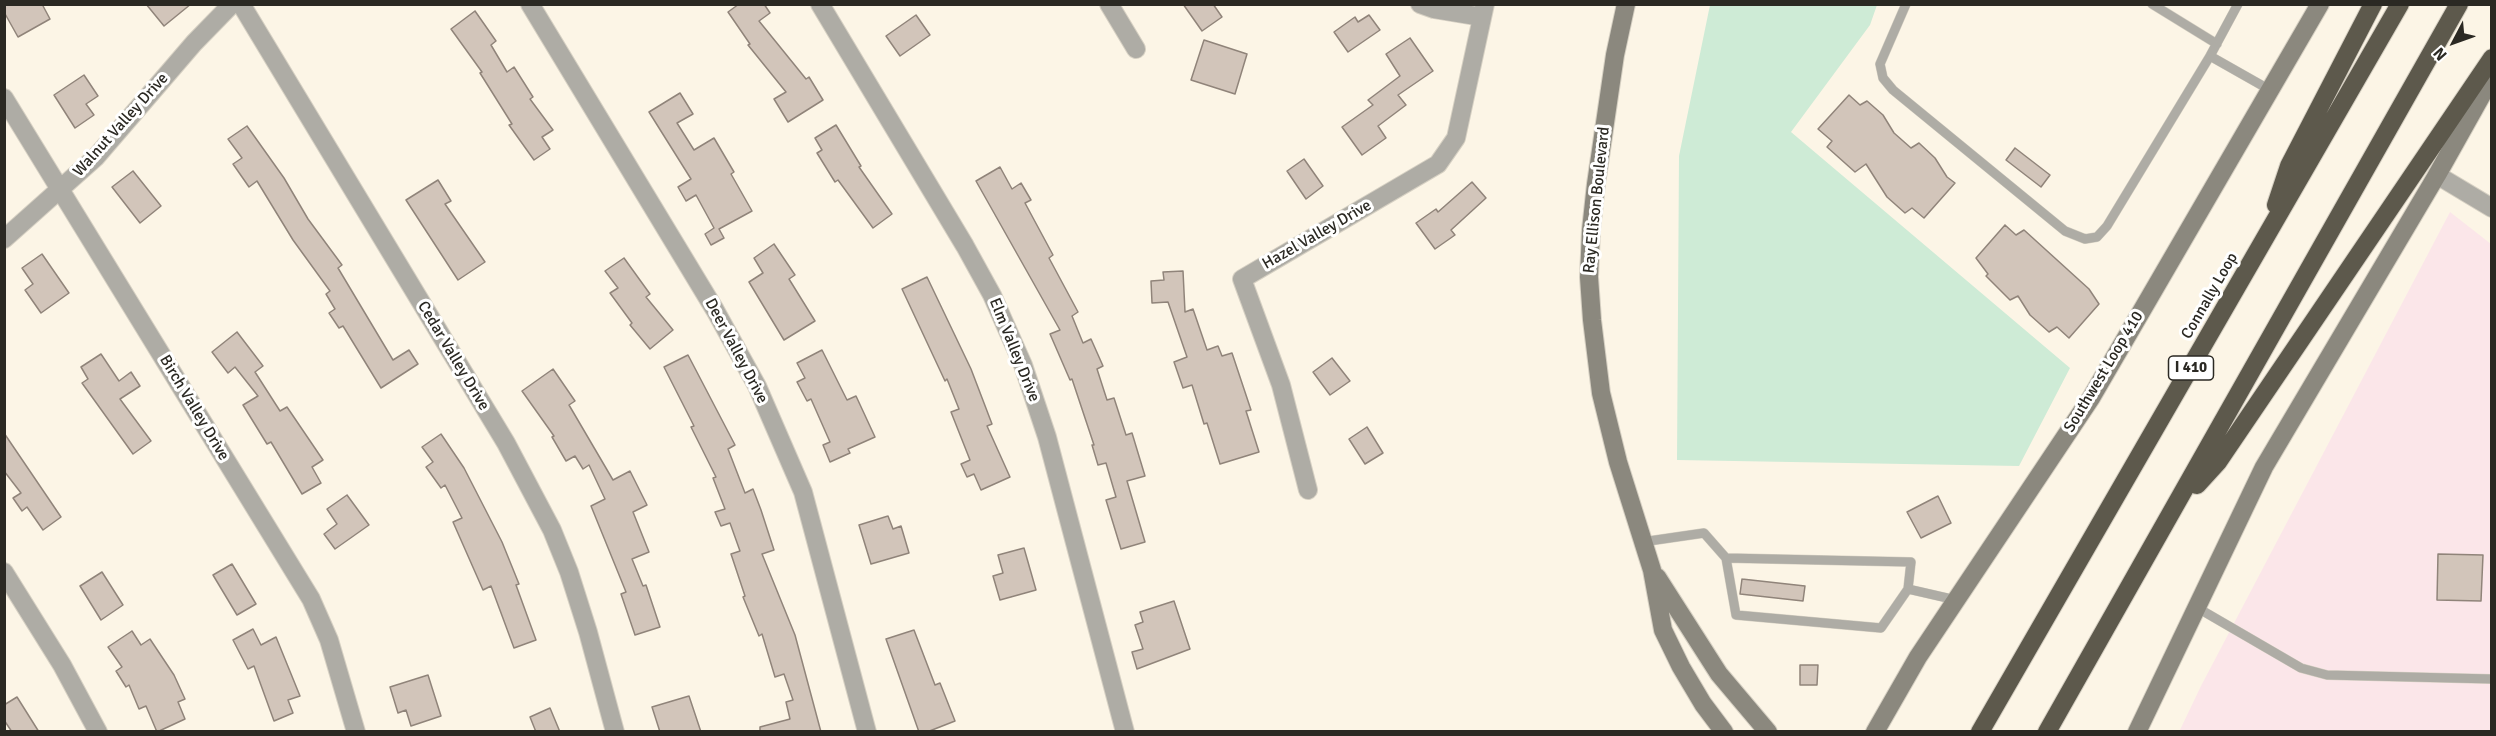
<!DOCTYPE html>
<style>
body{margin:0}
#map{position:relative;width:2496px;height:736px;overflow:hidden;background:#fcf5e6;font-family:Signika,sans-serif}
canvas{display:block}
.frame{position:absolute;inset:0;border:6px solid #2b2923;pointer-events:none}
.north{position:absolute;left:2424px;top:12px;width:60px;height:60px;-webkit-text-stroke:4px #fff;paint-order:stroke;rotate:229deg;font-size:16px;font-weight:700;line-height:24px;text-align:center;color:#2b2923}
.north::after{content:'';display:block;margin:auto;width:21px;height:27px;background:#2b2923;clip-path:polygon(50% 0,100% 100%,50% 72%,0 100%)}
</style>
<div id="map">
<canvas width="2496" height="736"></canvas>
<div class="frame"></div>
<div class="north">N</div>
</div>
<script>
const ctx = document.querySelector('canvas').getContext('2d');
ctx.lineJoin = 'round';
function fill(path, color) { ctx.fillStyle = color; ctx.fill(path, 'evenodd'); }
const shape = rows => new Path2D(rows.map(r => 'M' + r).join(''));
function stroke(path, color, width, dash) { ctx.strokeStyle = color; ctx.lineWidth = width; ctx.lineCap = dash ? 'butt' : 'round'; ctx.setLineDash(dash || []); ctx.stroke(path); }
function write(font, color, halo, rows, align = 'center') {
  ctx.font = font + ' Signika,sans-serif'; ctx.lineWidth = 6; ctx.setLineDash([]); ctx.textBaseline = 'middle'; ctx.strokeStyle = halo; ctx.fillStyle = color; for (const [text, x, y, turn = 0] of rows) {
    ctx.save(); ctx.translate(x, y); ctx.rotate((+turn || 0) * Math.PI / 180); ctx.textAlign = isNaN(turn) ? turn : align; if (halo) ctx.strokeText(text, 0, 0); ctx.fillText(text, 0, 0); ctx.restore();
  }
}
const commercial = shape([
 [2450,212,2491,244,2491,731,2179,732,2201,686]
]);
const green = shape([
 [1710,5,1877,5,1870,25,1791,132,2070,368,2019,466,1677,460,1679,156]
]);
const building = shape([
 [4,4,42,4,50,19,18,37,4,12,4,4],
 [146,4,191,4,164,26,146,4],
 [739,4,764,4,770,13,759,21,806,79,809,77,823,100,788,122,774,99,786,92,748,45,750,44,728,12,739,4],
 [1183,4,1213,4,1222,17,1202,31,1183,4],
 [475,11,496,41,491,45,507,72,514,67,533,97,530,99,553,130,542,137,550,149,534,160,509,125,512,124,480,73,482,72,451,29,475,11],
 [916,15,930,35,900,56,886,36,916,15],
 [1369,15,1380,30,1348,52,1334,32,1355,17,1358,22,1369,15],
 [1410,38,1433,71,1398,95,1406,105,1378,126,1386,138,1362,155,1342,127,1373,105,1368,100,1400,76,1386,54,1410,38],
 [1204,40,1247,54,1235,94,1191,80,1204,40],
 [84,75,98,96,86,104,94,115,75,128,54,95,84,75],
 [680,93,693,114,677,123,694,150,714,138,734,172,731,174,752,211,719,229,724,238,711,245,705,234,714,228,696,195,686,201,678,187,691,179,649,112,680,93],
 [1849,95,1860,105,1867,101,1883,115,1894,133,1911,148,1919,143,1935,158,1947,177,1955,183,1924,218,1912,208,1905,213,1887,197,1866,164,1855,172,1827,147,1832,141,1818,129,1849,95],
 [836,125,861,166,859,167,892,214,873,228,838,180,835,182,817,153,822,150,815,138,836,125],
 [247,126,284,178,308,219,342,265,338,268,393,360,409,350,418,364,381,388,343,326,339,328,329,313,335,309,326,294,330,291,293,240,257,181,249,187,233,164,242,158,228,139,247,126],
 [2015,148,2050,175,2041,187,2006,160,2015,148],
 [1304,159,1323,186,1306,199,1287,171,1304,159],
 [1000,167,1012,189,1021,183,1031,200,1025,203,1053,255,1049,258,1078,312,1072,316,1083,343,1091,339,1103,366,1097,369,1107,400,1114,398,1126,435,1132,433,1145,476,1127,481,1145,542,1121,549,1106,500,1116,497,1106,463,1098,465,1092,445,1094,445,1072,379,1070,380,1050,334,1060,330,976,181,1000,167],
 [133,171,161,206,140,223,112,187,133,171],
 [438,180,451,201,445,204,485,262,458,280,406,200,438,180],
 [1472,182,1486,198,1451,230,1455,235,1435,249,1416,223,1436,209,1438,212,1472,182],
 [2005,225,2016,235,2024,230,2089,289,2099,304,2069,338,2057,327,2049,332,2030,315,2018,296,2010,300,1986,276,1988,274,1976,258,2005,225],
 [774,244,795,275,789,279,815,321,784,340,749,282,763,273,754,258,774,244],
 [42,254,69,293,41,313,25,290,33,284,22,268,42,254],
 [624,258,650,294,646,297,673,330,650,349,630,325,632,323,610,293,618,288,605,271,624,258],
 [1183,271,1185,312,1193,309,1207,350,1218,346,1222,356,1232,353,1251,410,1246,411,1259,452,1220,464,1207,423,1204,424,1192,385,1183,388,1174,362,1187,357,1168,302,1152,303,1151,281,1164,280,1163,272,1183,271],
 [927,277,971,369,992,424,987,426,1010,477,981,490,974,474,967,477,961,464,970,460,951,412,959,409,947,379,945,381,902,289,927,277],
 [237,332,263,366,255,372,280,411,287,407,323,460,312,467,321,483,302,494,271,442,267,444,243,405,258,396,235,367,228,373,212,352,237,332],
 [822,350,847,400,856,396,875,437,848,449,850,453,830,462,823,445,830,442,811,399,807,401,797,382,805,378,797,363,822,350],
 [101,354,119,381,131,372,140,386,120,399,151,441,133,454,82,383,88,379,81,367,101,354],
 [688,355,735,445,728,449,745,493,753,489,761,510,774,550,762,554,795,635,821,732,760,732,760,727,790,719,786,702,793,700,784,674,775,677,762,634,759,636,743,597,745,596,731,554,740,551,730,523,721,526,715,512,725,509,713,478,716,477,691,427,694,426,664,367,688,355],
 [1332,358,1350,381,1330,395,1313,372,1332,358],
 [553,369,575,401,569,405,613,480,630,471,647,505,633,512,649,552,632,559,643,586,646,585,660,627,635,635,621,594,626,592,591,506,605,499,589,465,583,469,575,456,566,461,552,437,554,436,522,391,553,369],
 [1367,427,1383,453,1365,464,1349,439,1367,427],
 [4,433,61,517,43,530,27,507,22,511,13,498,21,493,4,471,4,433],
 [441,434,464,468,502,542,519,584,516,585,536,640,514,648,491,586,483,590,453,522,462,518,445,485,441,488,426,467,433,462,422,447,441,434],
 [347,495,369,525,335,549,324,534,337,524,327,509,347,495],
 [1938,496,1951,523,1921,538,1907,512,1938,496],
 [888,516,893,529,901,526,909,553,871,564,859,525,888,516],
 [1024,548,1036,590,1000,600,993,576,1003,573,998,555,1024,548],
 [2438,554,2483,555,2481,601,2437,600,2438,554],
 [232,564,256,604,237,615,213,575,232,564],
 [102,572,123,605,101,620,80,586,102,572],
 [1742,579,1805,586,1803,601,1740,594,1742,579],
 [1174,601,1190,649,1137,669,1132,652,1143,649,1135,625,1143,622,1140,612,1174,601],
 [253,629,261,645,276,637,300,696,288,700,293,713,274,721,254,666,248,669,233,640,253,629],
 [914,630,935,685,940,683,955,721,927,732,919,732,886,639,914,630],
 [132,631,141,645,150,639,174,675,185,699,178,702,185,719,157,732,146,706,139,709,129,685,126,687,116,671,122,667,108,647,132,631],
 [1800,665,1818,665,1817,685,1800,685,1800,665],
 [428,675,441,716,411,726,406,710,398,713,390,687,428,675],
 [689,696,701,732,660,732,652,707,689,696],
 [17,697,39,732,12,732,4,720,4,705,17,697],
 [550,708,560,732,536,732,530,717,550,708]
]);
const lane = shape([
 [1906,4,1880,64,1883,78,1893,90,2065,231,2085,239,2097,237,2107,226,2210,56,2238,4],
 [2152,4,2217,44],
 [2210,56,2270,90],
 [1642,542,1704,533,1726,558,1736,615,1881,628,1908,589,1956,600],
 [1726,558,1911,562,1908,589],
 [2196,607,2301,668,2327,675,2492,679]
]);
const street = shape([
 [241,4,506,443,552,530,569,572,588,632,615,732],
 [530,4,715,310,757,386,803,492,867,732],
 [820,4,965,246,992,295,1023,365,1047,437,1125,732],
 [1109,4,1136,49],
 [1420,4,1434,9,1482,17],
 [4,98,311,599,329,640,356,732],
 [2437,175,2492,208],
 [4,239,96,157,194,43,232,4],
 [1308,490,1281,385,1242,279,1438,164,1456,138,1485,4],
 [4,572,62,665,98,732]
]);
const secondary = shape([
 [1626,4,1615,55,1596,184,1591,230,1589,277,1592,320,1601,393,1618,462,1652,570,1663,630,1681,667,1703,704,1724,732],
 [1657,577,1719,674,1768,732],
 [1875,732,1918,657,2091,398,2320,4],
 [2137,732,2264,467,2437,175,2492,77]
]);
const highway = shape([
 [2276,205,2289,166,2373,4],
 [2197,485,2218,462,2492,58],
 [1980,732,2400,4],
 [2047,732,2459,4]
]);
const shields = [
 [2191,368,45]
];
const shieldNames = [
 ["I 410",2191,368]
];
const streetNames = [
 ["Walnut Valley Drive",121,125,-48],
 ["Ray Ellison Boulevard",1597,200,-84],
 ["Hazel Valley Drive",1317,235,-30],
 ["Connally Loop",2210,296,-60],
 ["Elm Valley Drive",1014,350,68],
 ["Deer Valley Drive",736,351,62],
 ["Cedar Valley Drive",453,356,59],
 ["Southwest Loop 410",2104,372,-59],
 ["Birch Valley Drive",194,408,59]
];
fill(commercial, '#fbe6e9');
fill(green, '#ceebd6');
fill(building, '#d2c5ba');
stroke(building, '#90847a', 1.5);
stroke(lane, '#d6d0c3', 10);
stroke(street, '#d6d0c3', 20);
stroke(secondary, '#d6d0c3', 20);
stroke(highway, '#d6d0c3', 20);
stroke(lane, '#aeaca5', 9);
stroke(street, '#aeaca5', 18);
stroke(secondary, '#8b887e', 18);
stroke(highway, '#5d594c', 18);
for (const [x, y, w] of shields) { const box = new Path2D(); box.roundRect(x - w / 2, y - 12, w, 24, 4.5); ctx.fillStyle = '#fff'; ctx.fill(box); stroke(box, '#2b2923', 1.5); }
write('bold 15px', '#2b2923', null, shieldNames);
write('16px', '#2b2923', '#fff', streetNames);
</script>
